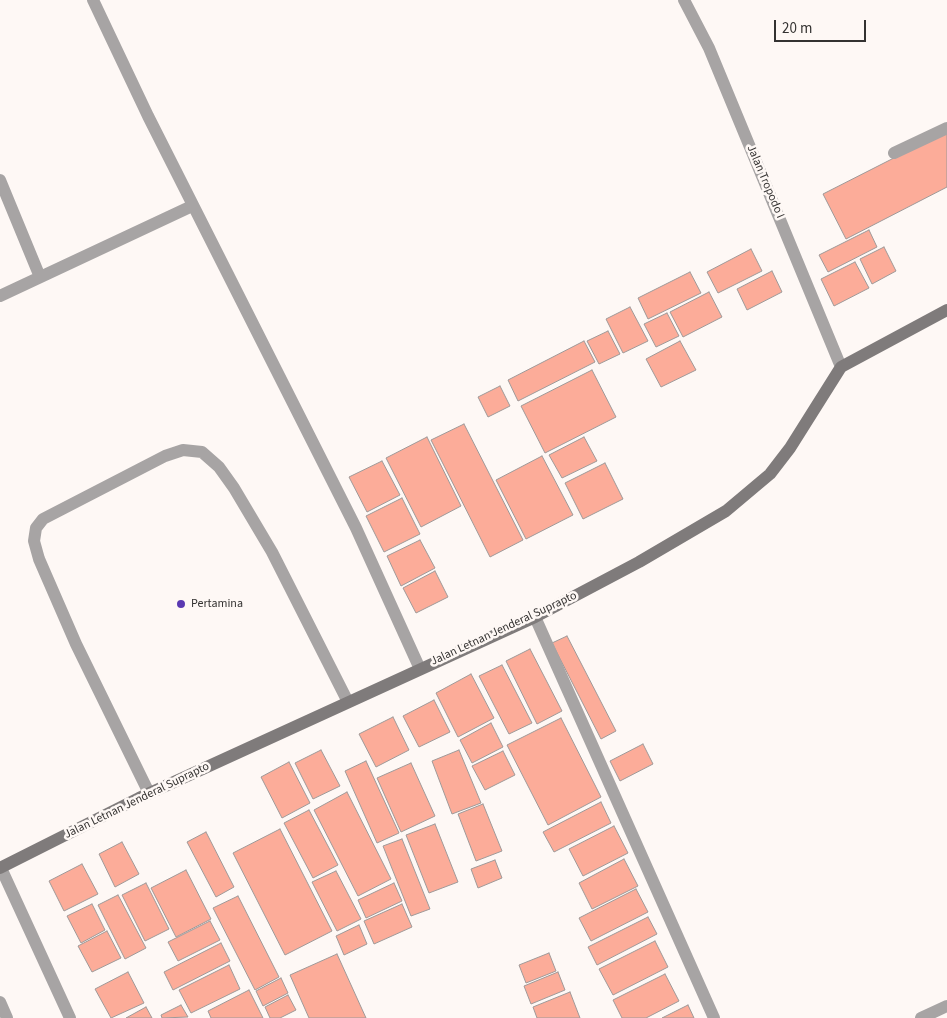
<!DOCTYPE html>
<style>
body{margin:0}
#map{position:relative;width:947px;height:1018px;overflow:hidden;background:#fef8f5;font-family:"Source Sans 3",sans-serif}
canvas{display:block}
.scale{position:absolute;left:774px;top:20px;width:92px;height:22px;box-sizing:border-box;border:2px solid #343231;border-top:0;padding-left:6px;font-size:15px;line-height:18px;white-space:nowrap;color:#343231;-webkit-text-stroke:4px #fef8f5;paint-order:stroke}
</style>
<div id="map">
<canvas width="947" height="1018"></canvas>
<div class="scale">20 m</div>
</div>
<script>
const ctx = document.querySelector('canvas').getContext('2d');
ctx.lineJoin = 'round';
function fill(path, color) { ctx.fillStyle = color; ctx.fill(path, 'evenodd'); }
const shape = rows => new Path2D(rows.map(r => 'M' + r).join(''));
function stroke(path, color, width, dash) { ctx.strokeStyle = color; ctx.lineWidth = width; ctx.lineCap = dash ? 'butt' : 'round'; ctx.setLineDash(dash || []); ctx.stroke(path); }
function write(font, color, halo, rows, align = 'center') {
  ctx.font = font + ' "Source Sans 3",sans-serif'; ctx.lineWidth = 5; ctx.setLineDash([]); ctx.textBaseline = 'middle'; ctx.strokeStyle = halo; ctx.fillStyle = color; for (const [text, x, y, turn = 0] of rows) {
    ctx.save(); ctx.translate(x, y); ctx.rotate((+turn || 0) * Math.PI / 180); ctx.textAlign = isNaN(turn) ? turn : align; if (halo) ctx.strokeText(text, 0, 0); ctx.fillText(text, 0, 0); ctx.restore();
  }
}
const building = shape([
 [947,131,947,187,846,239,823,194,947,131],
 [869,230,877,247,828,272,819,255,869,230],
 [884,247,896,271,872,284,860,259,884,247],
 [751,249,762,271,718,293,707,272,751,249],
 [855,262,869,288,834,306,821,279,855,262],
 [772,271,782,292,747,310,737,289,772,271],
 [690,272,701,293,648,319,638,298,690,272],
 [709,292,722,317,683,337,670,312,709,292],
 [630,307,648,341,623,353,606,319,630,307],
 [667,313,679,336,656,347,644,324,667,313],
 [608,331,620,354,599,364,587,341,608,331],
 [584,341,595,362,518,401,508,380,584,341],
 [680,341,696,370,661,387,646,359,680,341],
 [592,370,616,417,545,453,521,406,592,370],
 [500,386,510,406,488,417,478,397,500,386],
 [464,424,523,540,490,557,431,440,464,424],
 [427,437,461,506,421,527,386,458,427,437],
 [584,437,597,461,562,478,549,455,584,437],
 [542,456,573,515,526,539,496,480,542,456],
 [382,461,400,495,367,512,349,477,382,461],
 [605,463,623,499,583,519,565,483,605,463],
 [402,498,420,534,384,552,366,516,402,498],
 [420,540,435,568,401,586,387,556,420,540],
 [435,571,448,597,416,613,403,588,435,571],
 [567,636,616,731,601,739,552,643,567,636],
 [530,649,562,711,537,724,506,661,530,649],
 [502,665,532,723,509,734,479,676,502,665],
 [471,674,494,718,458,737,436,693,471,674],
 [434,700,450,732,419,747,403,716,434,700],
 [393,717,409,750,376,767,359,734,393,717],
 [561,718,601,797,548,825,507,745,561,718],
 [491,723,503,747,472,763,460,740,491,723],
 [643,744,653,764,620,781,610,761,643,744],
 [321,750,340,786,313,799,295,763,321,750],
 [459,750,481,803,452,814,432,761,459,750],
 [503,751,515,775,485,790,472,766,503,751],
 [366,761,399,833,377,843,345,771,366,761],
 [289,762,310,803,282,818,261,777,289,762],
 [411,763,435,816,401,832,377,778,411,763],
 [347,792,391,879,358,896,314,810,347,792],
 [601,802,611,823,554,852,543,832,601,802],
 [483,804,502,851,476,861,458,814,483,804],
 [309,810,338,865,313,878,284,823,309,810],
 [435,824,458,882,429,893,406,835,435,824],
 [614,826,628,853,583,876,569,849,614,826],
 [280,829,332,931,285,955,233,853,280,829],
 [206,832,234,887,216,897,187,842,206,832],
 [402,839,430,909,411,916,383,846,402,839],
 [122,842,139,874,115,887,99,854,122,842],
 [624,859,638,886,592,909,579,883,624,859],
 [495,860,502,878,478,888,471,869,495,860],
 [82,864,98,894,64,911,49,881,82,864],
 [186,870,211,919,176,937,151,888,186,870],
 [336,871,361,919,337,931,312,882,336,871],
 [146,883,169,929,145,941,122,895,146,883],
 [394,883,402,901,366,918,358,900,394,883],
 [636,889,648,912,591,941,579,918,636,889],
 [118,895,146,948,125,959,98,905,118,895],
 [238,896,279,977,255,990,213,908,238,896],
 [92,904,105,930,81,943,67,916,92,904],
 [402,904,412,927,374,944,364,921,402,904],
 [648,917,657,934,597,965,588,947,648,917],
 [210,921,220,940,178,961,168,942,210,921],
 [359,925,367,944,344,955,336,936,359,925],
 [107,931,121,958,92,972,78,946,107,931],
 [655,941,668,967,613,995,599,969,655,941],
 [221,943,230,961,173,990,164,972,221,943],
 [549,953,556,971,526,983,519,965,549,953],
 [337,954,366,1018,309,1018,290,975,337,954],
 [229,965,240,989,191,1013,179,990,229,965],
 [128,972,144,1003,111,1018,95,989,128,972],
 [558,972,565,990,531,1004,524,986,558,972],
 [665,974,679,1001,646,1018,622,1018,613,1000,665,974],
 [281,978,288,993,263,1006,256,991,281,978],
 [249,990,263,1018,211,1018,208,1011,249,990],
 [570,992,580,1018,537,1018,533,1007,570,992],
 [288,995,296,1010,280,1018,270,1018,265,1007,288,995],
 [181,1005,188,1017,162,1018,161,1015,181,1005],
 [688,1005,694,1018,662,1018,688,1005],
 [146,1007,152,1018,126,1018,146,1007]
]);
const service = shape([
 [149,793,76,644,39,559,34,541,36,528,43,519,165,456,183,450,202,452,219,467,234,488,272,552,348,702]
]);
const minor = shape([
 [93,0,148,116,356,528,420,669],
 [894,153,947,128],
 [0,180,40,277],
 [0,296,192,206],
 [535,617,714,1018],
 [1,868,70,1018],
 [0,1002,7,1018],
 [921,1018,947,1006]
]);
const tertiary = shape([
 [684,0,709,48,841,367]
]);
const secondary = shape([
 [0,868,139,798,535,617,639,562,726,511,770,474,790,448,841,367,947,310]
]);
const markers = [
 [181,604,5,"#5a39b1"]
];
const streetNames = [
 ["Jalan Tropodo I",765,182,67],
 ["Jalan Letnan Jenderal Suprapto",504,629,-25],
 ["Jalan Letnan Jenderal Suprapto",137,801,-26]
];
const poiNames = [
 ["Pertamina",191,604]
];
fill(building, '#fcac99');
stroke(building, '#9f9998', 1);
stroke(service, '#a7a4a4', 12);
stroke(minor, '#a7a4a4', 12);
stroke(tertiary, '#a7a4a4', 12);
stroke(secondary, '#7f7b7b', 12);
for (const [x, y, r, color] of markers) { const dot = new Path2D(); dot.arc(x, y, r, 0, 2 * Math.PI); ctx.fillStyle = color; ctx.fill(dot); stroke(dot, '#fef8f5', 2); }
write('12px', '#343231', '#fef8f5', streetNames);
write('12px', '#343231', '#fef8f5', poiNames, 'left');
</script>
